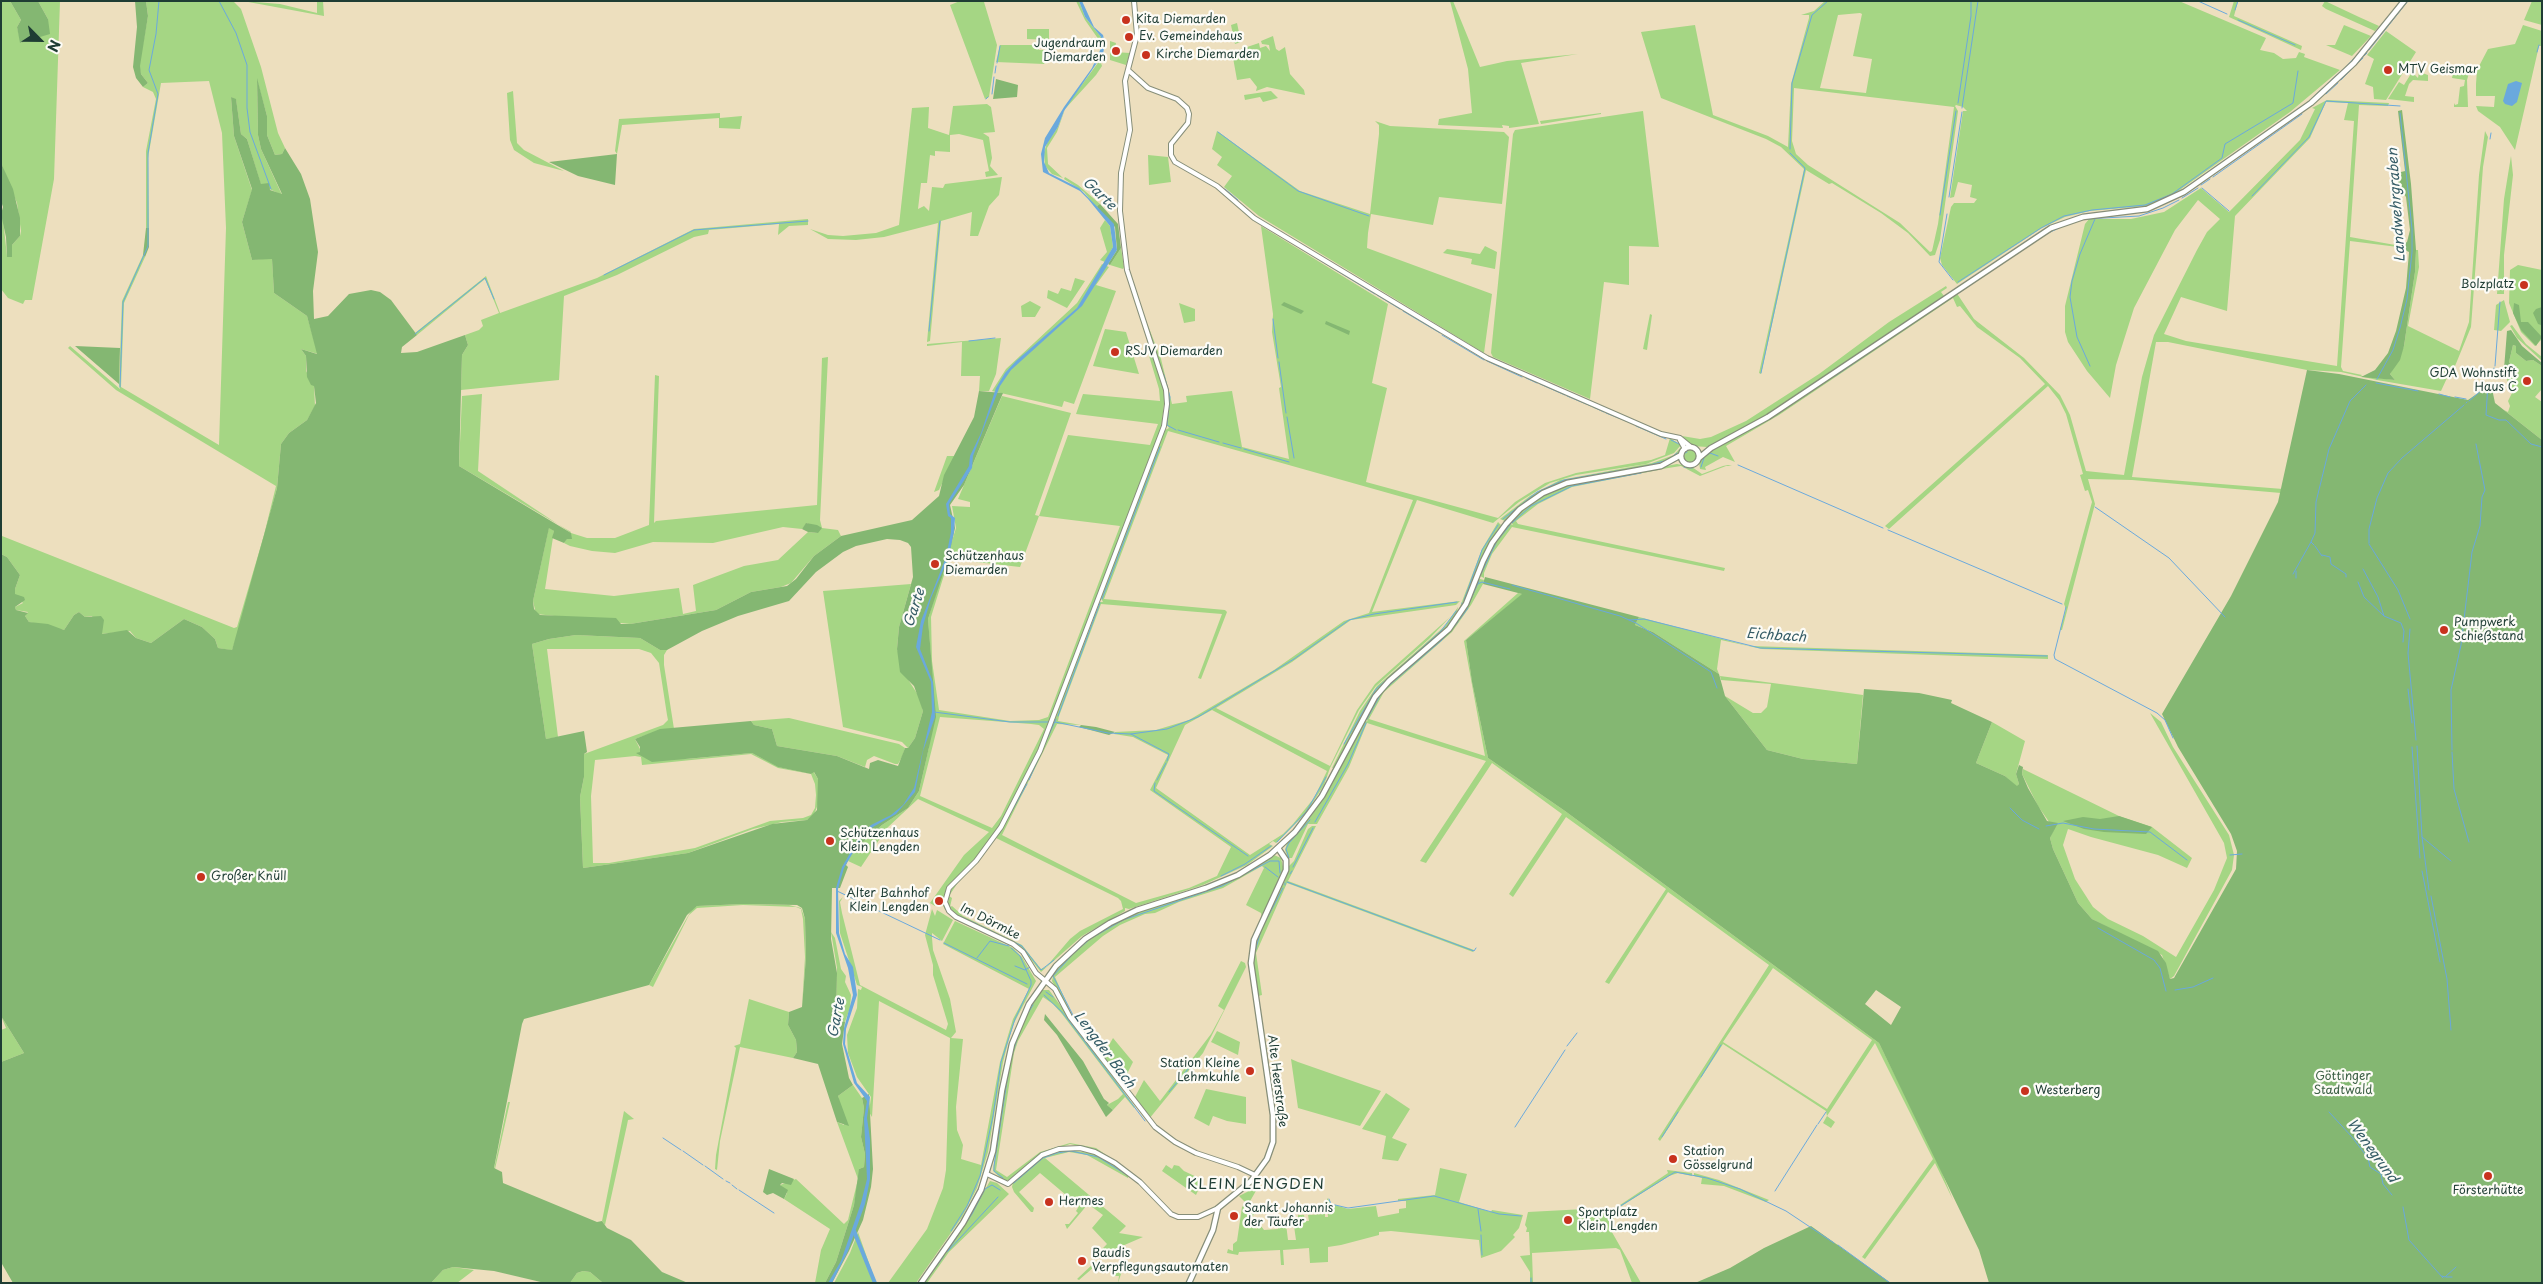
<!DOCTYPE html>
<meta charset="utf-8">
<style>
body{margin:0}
#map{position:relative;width:2543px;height:1284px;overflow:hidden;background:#eddfbe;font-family:"Playpen Sans",sans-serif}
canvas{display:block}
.frame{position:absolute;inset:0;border:2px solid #1f3d34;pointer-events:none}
.north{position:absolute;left:15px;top:15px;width:50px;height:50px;-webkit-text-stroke:4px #fdfcf7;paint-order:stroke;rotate:113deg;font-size:14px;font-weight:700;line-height:20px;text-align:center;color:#1f3d34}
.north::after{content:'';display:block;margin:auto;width:18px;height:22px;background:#1f3d34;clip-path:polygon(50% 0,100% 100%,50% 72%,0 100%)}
</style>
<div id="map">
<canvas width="2543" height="1284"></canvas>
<div class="frame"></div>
<div class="north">N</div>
</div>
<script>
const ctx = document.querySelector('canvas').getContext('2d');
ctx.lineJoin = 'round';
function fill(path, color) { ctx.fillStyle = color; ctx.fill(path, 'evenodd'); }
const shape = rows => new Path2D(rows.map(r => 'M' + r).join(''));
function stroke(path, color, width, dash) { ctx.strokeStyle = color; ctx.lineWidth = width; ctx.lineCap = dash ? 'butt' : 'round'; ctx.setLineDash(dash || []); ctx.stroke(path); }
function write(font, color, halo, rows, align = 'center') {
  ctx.font = font + ' "Playpen Sans",sans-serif'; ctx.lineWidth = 4.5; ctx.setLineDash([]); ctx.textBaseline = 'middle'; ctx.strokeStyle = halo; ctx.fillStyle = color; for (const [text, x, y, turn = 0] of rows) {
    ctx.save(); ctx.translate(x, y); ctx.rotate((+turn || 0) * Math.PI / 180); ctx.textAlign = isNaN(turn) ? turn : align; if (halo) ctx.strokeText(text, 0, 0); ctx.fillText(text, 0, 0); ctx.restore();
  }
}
const green = shape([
 [1,1,10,1,21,20,17,27,21,43,48,19,38,1,60,1,54,179,32,300,25,300,23,304,8,298,1,289,1,201,7,256,12,256,12,245,20,236,21,231,17,203,1,163],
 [146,1,233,1,241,9,261,67,278,133,285,148,282,154,275,155,267,135,267,116,257,80,258,135,261,149,282,195,261,185,247,139,241,134,236,100,231,97,234,136,252,190,242,222,252,260,272,258,274,293,307,316,318,354,301,349,306,356,306,371,314,385,315,406,307,420,289,433,281,444,277,488,240,627,232,650,230,650,218,648,215,639,202,627,184,619,151,643,136,638,130,631,101,634,92,616,85,617,79,612,74,615,64,630,29,622,25,616,28,612,16,610,15,607,23,603,15,595,15,589,20,575,7,557,1,554,2,536,234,628,237,627,264,535,276,486,116,390,68,348,70,346,120,389,119,384,122,301,143,255,145,257,124,303,121,387,219,445,226,228,222,133,209,81,161,83,148,158,149,228,146,228,146,151,156,99,153,92,143,87,148,83,141,74,139,66,148,16],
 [243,1,280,4,317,13,317,1,323,1,324,16],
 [960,1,992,1,984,2,997,45,989,97,985,99,950,5],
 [1076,1,1079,1,1085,17,1101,37,1102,43,1100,51,1099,40,1085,20],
 [1450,1,1453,1,1480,67,1507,61,1578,54,1521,63,1539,124,1509,128,1509,126,1502,125,1503,128,1438,125,1439,119,1472,113,1468,69],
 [1825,1,2179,1,2266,38,2260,50,2274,53,2283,59,2296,58,2299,52,2305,54,2304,57,2340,70,2290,112,2174,194,2146,206,2090,211,2065,217,2042,228,1957,284,1942,265,1940,258,1951,207,1954,203,1974,203,1977,199,1970,197,1972,185,1958,182,1954,197,1950,198,1963,111,1967,111,1963,107,1956,105,1955,106,1958,111,1940,240,1935,255,1930,256,1908,233,1881,213,1832,183,1829,184,1806,170,1761,374,1759,373,1804,169,1781,147,1766,139,1661,98,1641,32,1695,25,1713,115,1768,136,1788,147,1791,84,1809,18,1809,15,1801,15,1814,11],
 [1860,13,1862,14,1853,56,1872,59,1866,93,1820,88,1838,15],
 [1794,88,1954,107,1938,224,1932,251,1930,252,1900,223,1808,165,1796,154,1792,141],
 [2234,1,2238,1,2234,16,2302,46,2301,50,2229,17],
 [2325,1,2359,17,2379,26,2375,31,2326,9,2322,6],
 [2532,1,2542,1,2542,25,2524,20],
 [1237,23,1241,42,1235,44,1231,25],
 [2344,25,2371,36,2352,56,2326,45,2335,45],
 [2523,25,2542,31,2542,46,2539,46,2515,150,2500,127,2478,111,2476,106,2494,107,2495,96,2476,96,2476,84,2477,70,2488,49,2515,44],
 [1027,29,1049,29,1049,40,1027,39],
 [2386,31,2416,52,2386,100,2374,99,2373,87,2365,84,2374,59,2367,55],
 [1273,36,1276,49,1279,51,1285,47,1290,74,1304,90,1305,95,1267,87,1256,91,1257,87,1250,78,1237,80,1232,52,1259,43,1260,48,1266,46,1270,51,1269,45,1262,44,1261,41],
 [1110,41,1116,43,1114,52,1130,53,1126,65,1110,60],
 [1000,45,1037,45,1039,50,1049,50,1049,58,1044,64,996,62],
 [1100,60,1102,66,1096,75,1065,109,1057,132,1047,148,1048,164,1063,178,1052,174,1045,166,1044,152,1047,143,1058,127,1064,111,1067,105],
 [2468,71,2469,73,2467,80,2468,107,2454,107,2454,103,2455,105,2458,104,2460,87,2464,86,2465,80,2452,78,2453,73],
 [2412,72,2418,78,2419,72,2428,75,2428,81,2413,80,2409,84,2405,96,2414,97,2414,102,2388,99,2399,82,2404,85],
 [513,91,517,143,524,150,564,171,534,163,514,150,510,140,507,93],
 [1271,91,1278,98,1263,102,1260,97,1245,100,1244,95],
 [2327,100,2389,103,2388,106,2359,105,2350,237,2401,246,2398,247,2350,241,2341,367,2343,371,2362,375,2361,376,2395,380,2390,374,2404,346,2415,272,2416,250,2418,250,2419,267,2408,326,2459,351,2469,322,2479,175,2485,131,2488,137,2483,167,2471,327,2455,366,2453,365,2441,391,2377,380,2341,372,2307,370,2168,342,2156,342,2132,477,2283,489,2281,493,2132,480,2088,479,2095,504,2062,630,2060,630,2066,609,2064,604,2092,502,2088,490,2085,491,2080,475,2083,474,2066,414,2059,400,2048,386,1889,529,1885,526,2045,384,2020,358,1977,327,1960,306,1957,307,1953,298,1779,415,1726,446,1735,462,1723,457,1705,467,1706,470,1700,469,1699,462,1710,451,1767,420,1956,292,1974,319,2024,358,2060,395,2070,415,2086,471,2124,475,2142,377,2154,335,2197,250,2207,232,2220,219,2198,200,2175,230,2134,308,2116,365,2110,398,2087,371,2068,342,2065,332,2065,306,2085,224,2089,219,2131,219,2164,212,2201,188,2229,212,2300,140,2315,109,2312,108],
 [2326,102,2348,103,2344,120,2354,121,2337,366,2186,341,2164,334,2181,297,2227,311,2235,216,2310,138],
 [987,104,991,107,995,132,983,133,989,137,992,158,990,166,998,175,986,177,985,172,989,171,983,140,959,134,950,135,950,152,935,151,935,156,930,155,927,183,921,183,918,209,924,206,929,211,932,187,943,188,945,184,1002,177,999,195,989,206,978,236,970,236,972,212,941,221,930,341,927,342,938,223,884,237,856,240,828,239,810,229,828,235,843,236,876,233,899,225,912,108,929,107,928,128,949,135,953,106],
 [1643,111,1659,247,1629,246,1629,285,1604,282,1590,399,1493,357,1491,353,1513,134,1515,130],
 [720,113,720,118,742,116,740,129,719,128,719,118,622,125,617,154,615,151,619,119],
 [1601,113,1601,114,1541,124,1540,121],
 [1375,121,1390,126,1504,132,1509,137,1502,204,1439,197,1433,225,1371,214,1368,233,1367,248,1492,294,1484,353,1259,216,1224,187,1232,176,1217,165,1222,157,1212,149,1217,131,1300,191,1370,214,1379,134,1379,125],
 [1148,155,1168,157,1171,182,1149,185],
 [2511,156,2513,175,2504,255,2504,294,2497,294,2504,199],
 [1065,177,1078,185,1100,204,1097,206,1099,211,1084,192,1064,179],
 [808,219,808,225,789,226,778,235,779,224,709,230,708,234,694,237,617,275,564,296,559,380,461,390,462,355,468,345,465,335,479,330,483,326,481,320,499,313,485,279,417,335,415,333,486,276,500,313,597,278,694,229],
 [1105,220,1110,226,1113,247,1105,262,1100,260,1107,252,1100,228],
 [1261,226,1388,304,1372,383,1387,388,1366,482,1498,518,1515,502,1545,483,1576,473,1651,460,1665,455,1670,438,1681,445,1674,453,1646,464,1576,475,1550,483,1519,502,1493,523,1417,500,1372,612,1460,601,1456,605,1351,620,1292,662,1216,708,1330,766,1357,710,1375,684,1450,617,1429,639,1376,686,1359,710,1330,768,1324,785,1306,813,1276,843,1273,841,1269,844,1273,846,1247,865,1203,885,1129,909,1125,908,1125,911,1082,936,1041,972,1021,947,956,915,949,906,948,903,950,891,959,881,949,896,952,898,950,907,952,906,963,916,1022,945,1041,969,1046,967,1070,939,1080,931,1123,909,1121,901,1118,898,996,838,1047,739,1100,602,1103,602,1101,598,1165,430,1169,428,1166,424,1168,393,1147,323,1161,359,1172,404,1187,402,1186,396,1232,391,1242,447,1289,459,1279,388,1281,387,1272,332,1273,314],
 [1168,431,1413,500,1369,613,1344,621,1274,670,1189,720,1156,730,1115,732,1114,734,1133,737,1168,755,1150,790,1231,847,1217,876,1189,888,1136,903,1002,835,1057,724,1081,725,1058,721,1059,716,1101,604,1222,614,1198,678,1201,679,1227,612,1225,610,1104,599],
 [1212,710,1327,771,1314,798,1293,824,1283,834,1250,855,1156,788,1185,725],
 [1485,246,1497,252,1495,269,1471,264,1472,259,1443,253,1447,249,1480,254],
 [1121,248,1124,267,1123,269,1110,265],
 [1102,264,1109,267,1096,285,1116,291,1074,404,1064,401,1062,407,992,391,1006,369,1077,303],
 [2518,265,2542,270,2542,339,2535,346,2521,332,2509,303,2510,270],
 [1075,278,1085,281,1067,308,1047,298,1048,290,1058,294,1061,288,1071,291],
 [1946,286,1947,288,1941,292,1944,296,1747,428,1707,447,1692,446,1682,436,1700,439,1711,437,1746,421,1819,374,1889,322],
 [2504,300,2510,322,2501,331,2494,330,2496,305],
 [1030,301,1041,307,1035,317,1022,317,1021,306],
 [1179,303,1195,309,1195,321,1184,323],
 [1650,314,1652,315,1647,350,1643,349],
 [2512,325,2526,344,2542,357,2542,361,2517,338,2510,326],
 [1105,329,1126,332,1139,374,1093,366],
 [1001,338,996,374,989,391,979,391,980,376,961,376,962,342,927,346,927,344],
 [2513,345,2516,346,2516,353,2526,361,2533,360,2542,366,2542,389,2535,397,2542,402,2542,440,2504,410,2508,412,2510,406,2508,401,2512,393,2506,377,2511,365,2509,362],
 [1150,346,1165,395,1161,430,1048,730,995,834,973,862,946,890,944,900,945,910,942,903,937,902,935,906,930,903,964,855,989,832,918,799,887,828,861,867,848,861,852,852,882,825,908,808,919,791,929,747,931,660,928,619,956,528,952,506,970,507,970,502,958,499,1002,396,1071,413,1035,515,1039,516,1068,435,1150,445,1158,424,1076,414,1083,394,1160,401,1159,389,1147,349],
 [1039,516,1120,526,1048,717,1039,720,1010,721,939,710,932,661,931,617,949,559,1020,567],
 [940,717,1031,724,1039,725,1044,729,1001,816,992,828,920,796],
 [828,357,820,520,822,528,838,530,841,536,814,556,791,583,781,587,751,592,716,610,630,624,536,614,533,601,549,527,554,531,545,589,614,596,679,588,683,614,696,611,693,585,744,566,778,560,808,532,818,533,807,523,802,529,783,527,713,543,653,542,615,553,592,551,570,546,564,543,571,532,459,466,462,396,482,394,478,471,571,533,587,538,615,538,649,525,655,375,659,376,654,523,656,521,817,505,822,358],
 [1681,447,1679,454,1664,463,1581,478,1552,486,1525,502,1505,521,1500,519,1530,496,1560,480,1652,463,1674,455],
 '1683 456a7 7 0 1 1 14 0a7 7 0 1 1-14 0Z',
 [947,456,955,456,939,490,934,492],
 [1677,464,1692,467,1702,474,1723,466,1728,465,1732,466,1726,466,1700,476,1681,466,1668,468,1572,487,1538,504,1516,521,1518,524,1725,568,1724,571,1512,527,1492,554,1484,573,1484,578,1480,576,1488,552,1508,523,1513,525,1510,520,1545,494,1574,483],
 [1498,522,1501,525,1486,549,1467,600,1458,612,1482,549],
 [1480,579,1484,580,1483,584,1471,605,1452,632,1384,692,1369,719,1485,756,1464,641,1518,593,1523,594,1466,640,1472,682,1488,758,1565,811,1879,1043,1937,1160,1953,1200,1935,1163,1865,1259,1862,1257,1933,1159,1875,1043,1827,1116,1835,1122,1831,1128,1823,1123,1827,1116,1826,1111,1723,1044,1660,1141,1658,1139,1769,965,1668,892,1609,984,1605,982,1666,889,1566,817,1513,897,1509,894,1562,814,1492,763,1426,863,1420,861,1486,761,1367,723,1349,767,1317,824,1308,824,1292,858,1288,858,1285,850,1287,843,1302,828,1322,801,1362,722,1368,721,1364,718,1376,698,1390,683,1450,631,1466,609,1478,580],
 [1773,968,1872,1040,1827,1109,1723,1042],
 [911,584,899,627,897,649,909,681,920,698,923,711,915,738,908,748,902,742,843,727,823,591],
 [1458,607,1456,617,1440,635,1377,690,1362,714,1336,767,1332,768,1360,711,1377,686,1445,626],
 [1639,617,1749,646,2048,655,2048,659,1762,649,1721,640,1717,669,1719,674,1653,632,1635,625],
 [576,635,640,638,660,650,667,650,664,655,664,665,674,729,660,730,635,739,644,757,686,759,752,753,779,767,811,774,813,771,818,779,818,804,814,815,807,820,782,822,753,829,688,853,583,868,580,797,584,777,584,754,663,725,668,720,667,715,659,663,651,653,639,649,547,649,558,737,546,739,532,644,549,639],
 [751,754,778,768,811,774,815,784,816,795,815,808,811,815,803,818,770,821,695,848,609,863,593,863,591,796,595,760,635,756,641,757,642,765],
 [1720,676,1863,695,1857,764,1803,759,1767,750,1725,696,1753,713,1761,713,1767,707,1771,684,1721,680],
 [2150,713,2161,722,2173,747,2229,835,2234,855,2232,870,2174,976,2170,979,2162,955,2092,919,2078,903,2053,849,2050,838,2054,829,2038,806,2022,774,2023,769,2119,816,2152,827,2192,858,2187,868,2158,855,2091,837,2068,829,2063,845,2075,879,2093,907,2108,919,2143,936,2176,957,2214,890,2227,858,2224,843],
 [789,718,899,744,905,748,902,757,898,764,895,764,874,756,867,760,865,767,837,756,777,746,772,729,754,725,751,721],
 [1992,722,2025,741,2016,774,2019,784,2017,787,2005,776,1976,763],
 [1312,826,1316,826,1288,881,1474,950,1473,952,1287,883,1256,953,1262,995,1258,996,1253,959,1255,943,1285,880,1289,866,1294,861,1308,829],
 [1274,855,1281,858,1284,871,1262,918,1261,913,1246,905,1264,868,1262,866,1223,888,1179,902,1155,913,1145,914,1120,925,1103,936,1055,977,1072,1015,1103,1056,1113,1038,1133,1062,1123,1082,1135,1097,1144,1080,1160,1101,1211,1034,1224,1010,1218,1006,1241,961,1245,963,1246,967,1203,1053,1149,1119,1075,1022,1052,981,1054,972,1081,945,1105,928,1143,910,1217,887,1251,870],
 [843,897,840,902,842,913,860,985,946,1030,948,1024,933,975,933,965,925,935,932,909,935,916,937,910,953,920,942,941,932,933,932,938,933,950,950,999,956,1032,951,1038,963,1039,956,1107,957,1130,963,1145,961,1159,981,1165,1000,1062,1013,1019,1029,989,943,944,955,921,1013,948,1022,957,1036,981,1014,1023,1009,1039,1003,1062,988,1152,977,1188,962,1217,916,1283,888,1283,927,1229,943,1188,946,1170,950,1038,879,1001,872,1117,869,1112,871,1097,857,1077,848,1053,847,1035,857,1008,858,989,861,990,862,987,857,985,840,933,839,901],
 [744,904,789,905,801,908,805,919,806,957,802,1007,805,957,803,919,801,909,796,907,743,905,697,908,689,915,653,987,649,985,692,909,697,906],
 [831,932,835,938,841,969,846,976,845,982,851,995,850,1008,845,1022,836,1019,837,968],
 [1041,990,1049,990,1135,1107,1134,1108,1125,1097,1113,1110,1107,1105,1118,1099,1123,1094,1062,1014,1053,1004,1043,997,1018,1041,1014,1053,996,1170,1007,1177,1040,1152,1070,1143,1096,1148,1124,1167,1096,1150,1070,1144,1040,1155,1009,1180,1003,1180,993,1171,1007,1071,1013,1045,1029,1010],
 [749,999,789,1012,788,1025,796,1040,797,1052,793,1058,740,1047,720,1141,717,1170,715,1169,716,1155,736,1048,734,1046,740,1044],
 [1,1016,24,1053,1,1062,1,1030,6,1028],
 [1217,1031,1240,1042,1238,1055,1211,1042],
 [1291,1059,1298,1062,1381,1091,1360,1126,1298,1108],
 [853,1085,862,1098,864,1108,861,1137,865,1154,864,1167,859,1169,859,1179,854,1205,836,1262,825,1283,815,1283,821,1250,830,1229,784,1199,787,1193,780,1185,796,1179,844,1224,848,1220,858,1179,837,1122,844,1125,838,1096],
 [1206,1089,1246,1097,1246,1124,1227,1121,1213,1116,1209,1126,1194,1118],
 [1386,1093,1410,1109,1392,1138,1407,1144,1398,1161,1382,1159,1386,1136,1362,1129],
 [508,1102,510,1102,495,1169,494,1169],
 [624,1111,634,1119,628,1120,627,1125,605,1225,602,1221],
 [1069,1150,1096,1154,1128,1174,1128,1178,1087,1155,1069,1152,1045,1158,1126,1226,1119,1233,1143,1237,1092,1259,1107,1244,1092,1228,1103,1215,1088,1204,1067,1229,1065,1224,1069,1224,1078,1213,1076,1211,1079,1206,1040,1173,1019,1192,1034,1208,1033,1212,1031,1212,1014,1192,1012,1187,1013,1182,1037,1160,1053,1153],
 [1166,1165,1172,1169,1174,1165,1179,1166,1184,1171,1203,1180,1196,1195,1162,1171],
 [1440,1168,1467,1174,1459,1202,1491,1212,1492,1210,1523,1215,1519,1228,1513,1235,1515,1237,1501,1251,1481,1258,1479,1240,1391,1231,1379,1232,1379,1235,1341,1245,1328,1247,1328,1262,1310,1263,1309,1248,1283,1250,1284,1265,1281,1265,1280,1250,1239,1252,1238,1255,1227,1253,1228,1249,1233,1251,1233,1244,1237,1241,1242,1207,1246,1203,1239,1196,1247,1192,1258,1181,1261,1182,1249,1203,1259,1209,1249,1220,1256,1229,1261,1226,1264,1230,1278,1229,1278,1224,1286,1224,1288,1240,1296,1240,1294,1226,1298,1226,1298,1215,1304,1215,1305,1221,1309,1221,1308,1215,1325,1214,1325,1217,1328,1217,1327,1198,1332,1204,1348,1209,1376,1206,1378,1217,1399,1213,1399,1209,1406,1208,1406,1201,1398,1201,1398,1199,1435,1195],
 [1667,1170,1692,1173,1692,1176,1678,1173,1669,1176,1620,1207,1609,1227,1641,1283,1632,1283,1620,1250,1616,1248,1532,1253,1533,1283,1530,1283,1530,1272,1520,1256,1530,1255,1529,1232,1526,1232,1527,1228,1525,1225,1528,1212,1585,1209,1587,1213,1601,1212,1607,1208,1614,1209,1668,1173],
 [1694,1173,1719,1180,1769,1200,1766,1202,1724,1186,1701,1184,1702,1178,1694,1176],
 [990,1181,997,1183,1009,1194,949,1252,927,1283,923,1283,967,1220],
 [858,1232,876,1283,834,1283,850,1253],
 [1095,1262,1124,1265,1118,1283,1119,1276,1114,1276,1115,1272,1119,1272,1119,1266,1106,1265,1094,1267,1079,1280,1077,1279],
 [453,1267,474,1270,457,1283,431,1283,443,1270],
 [583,1271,590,1272,603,1283,570,1283,577,1273]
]);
const forest = shape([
 [10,1,38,1,48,19,50,34,20,43,17,27,21,20],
 [135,1,146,1,148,16,140,66,141,74,148,83,143,87,136,78,133,67,137,27],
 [257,78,267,116,267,135,275,155,282,154,285,148,301,174,310,199,318,252,313,291,314,319,328,316,349,294,371,290,380,292,391,300,417,335,402,347,401,353,417,352,465,335,468,345,462,355,459,466,571,533,572,539,567,539,564,543,552,538,554,531,549,528,533,601,534,609,540,615,616,618,621,624,630,624,716,610,751,592,787,586,796,579,814,556,841,536,912,520,939,496,944,475,974,417,979,391,1003,393,964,485,950,505,955,528,948,559,928,619,936,717,919,791,908,808,882,825,852,852,846,865,848,867,840,888,832,888,831,939,837,973,836,1019,845,1022,842,1044,849,1078,853,1085,838,1096,849,1126,837,1122,818,1064,793,1058,797,1052,796,1040,788,1025,789,1012,802,1007,806,957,805,919,802,908,797,905,744,904,697,906,687,915,649,985,524,1019,522,1024,494,1168,502,1172,503,1183,597,1222,602,1221,607,1228,631,1240,662,1272,688,1283,603,1283,590,1272,583,1271,577,1273,570,1283,545,1283,494,1271,453,1267,443,1270,431,1283,13,1283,2,1264,1,1062,24,1053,1,1016,1,554,7,557,20,575,15,589,15,594,24,597,25,600,15,607,16,610,28,613,25,616,29,622,48,624,64,630,74,615,79,612,85,617,101,616,104,620,102,634,127,630,136,638,151,643,184,619,202,627,215,639,218,648,232,650,277,488,281,444,289,433,307,420,316,403,314,386,311,385,307,377,306,356,301,349,317,354,307,316,274,293,272,259,252,260,242,222,252,189,234,136,231,97,236,99,241,134,247,139,261,184,269,183,270,190,282,194,261,149,258,135],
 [887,539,900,540,908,543,911,547,913,577,899,627,897,649,900,672,914,686,923,711,915,738,908,748,905,748,898,766,878,760,870,763,869,769,837,756,777,746,772,729,754,725,751,721,660,729,635,739,640,747,640,752,636,753,652,762,752,753,778,767,811,774,814,772,818,779,817,810,807,820,772,824,688,853,583,868,580,797,584,777,584,754,587,752,584,731,546,739,532,644,549,639,576,635,640,638,660,650,667,650,702,631,738,616,789,601,816,572,843,552,856,546],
 [996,79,1018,85,1017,97,993,99],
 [2402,110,2411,184,2416,250,2415,272,2404,346,2400,360,2390,374,2395,380,2361,377,2375,370,2388,353,2396,331,2406,288,2409,252,2398,247,2407,242,2410,230,2406,197,2398,186,2397,173,2405,171,2398,111],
 [617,154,615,185,578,176,549,162],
 [1,163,13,189,20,218,20,236,12,245,12,257,7,257,6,237,1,214,3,207,1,201],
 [1100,204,1118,224,1121,248,1110,265,1108,264,1117,250,1115,227,1099,211,1097,206],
 [146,228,149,228,149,247,145,257,143,255],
 [1284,302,1304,311,1301,314,1281,305],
 [2514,303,2519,305,2521,322,2528,322,2542,337,2536,346,2521,330,2513,313],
 [2542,307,2542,325,2541,325,2538,324,2533,313,2536,309],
 [1326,321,1350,331,1349,335,1325,324],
 [2511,330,2522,346,2542,363,2542,366,2533,360,2526,361,2516,353,2516,346,2513,345,2509,362,2511,365,2508,370,2504,369,2507,331],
 [75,346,120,348,119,384],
 [2307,370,2339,374,2468,400,2491,384,2495,403,2542,440,2542,1283,1989,1283,1979,1250,1879,1043,1565,811,1488,758,1472,682,1466,640,1522,594,1483,584,1485,577,1639,617,1635,625,1653,632,1719,674,1725,696,1767,750,1803,759,1857,764,1864,689,1919,693,1952,700,1951,703,1992,722,1976,763,2005,776,2017,786,2019,784,2016,774,2019,765,2023,767,2022,774,2028,788,2047,821,2058,823,2050,838,2053,849,2078,903,2092,919,2158,951,2166,963,2170,979,2174,978,2236,869,2237,851,2231,834,2178,747,2162,714,2231,596,2278,502],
 [1876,990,1901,1007,1891,1025,1865,1004],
 [806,523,817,525,822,528,818,533,808,532,802,529],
 [1081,725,1096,727,1115,732,1109,735,1079,727],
 [2119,816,2152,827,2146,834,2104,832,2084,829,2063,821,2083,817,2100,819],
 [1045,1014,1083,1061,1104,1099,1109,1103,1107,1105,1113,1110,1106,1117,1057,1035,1044,1020],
 [869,1094,873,1169,871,1187,863,1220,849,1251,832,1283,825,1283,836,1262,854,1205,859,1169,864,1167,865,1154,861,1137,864,1108,862,1098],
 [769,1169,794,1179,791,1185,782,1183,780,1185,788,1190,784,1199,773,1193,767,1195,763,1192],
 [1811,1226,1891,1283,1695,1283,1730,1268,1764,1248]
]);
const water = shape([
 [1079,1,1082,1,1094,27,1103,35,1105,43,1103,54,1064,111,1058,127,1045,147,1044,162,1049,173,1079,188,1114,224,1117,250,1082,306,1011,370,1000,386,973,456,972,468,949,504,950,514,955,518,954,532,948,559,931,598,923,626,920,649,933,682,935,717,923,751,915,792,896,814,873,827,862,837,844,868,838,889,839,933,845,954,853,967,857,995,846,1029,845,1044,857,1083,870,1097,867,1118,870,1139,870,1179,865,1204,848,1251,832,1283,828,1283,841,1261,861,1203,867,1179,864,1119,867,1101,854,1083,843,1044,844,1028,853,995,848,968,836,933,836,888,842,867,860,836,871,825,891,815,903,805,914,788,932,712,931,682,916,647,921,621,946,557,951,532,951,518,948,516,946,504,969,466,970,456,981,433,996,388,1005,373,1016,361,1077,308,1113,247,1110,226,1088,199,1080,191,1043,172,1041,154,1045,138,1064,107,1092,68,1102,46,1101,37,1085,17],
 [2516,81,2522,83,2517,102,2512,106,2505,104,2503,101,2508,84]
]);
const stream = shape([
 [219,1,236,33,247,65,247,108,250,132,271,189],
 [2198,1,2227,14],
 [2399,3,2401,1],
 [2235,10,2238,1],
 [2238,20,2295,45],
 [2369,50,2408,1],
 [2537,52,2539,45],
 [2364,56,2367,53],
 [997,63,1000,46],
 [2345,68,2357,55],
 [995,73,996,66],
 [2341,80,2363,58],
 [992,94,994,77],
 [2326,94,2338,83],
 [986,99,988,97],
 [2310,100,2340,72],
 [1958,103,1971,16,1971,1],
 [1962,108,1978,1],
 [2298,109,2308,102],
 [1218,132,1298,191,1369,216],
 [2490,139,2491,133],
 [1790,149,1792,83,1812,15,1828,1],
 [2213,177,2302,114],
 [2201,185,2210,179],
 [2202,188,2229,211],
 [1225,189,1238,200],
 [2252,196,2309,137,2326,101,2400,106],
 [1949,197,1962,112],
 [2182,198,2198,188],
 [1947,214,1939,262,1953,280],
 [1940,215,1956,111],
 [2086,219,2139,216,2163,208,2179,200],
 [1264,226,1279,235],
 [2044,235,2059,228],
 [1282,237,1375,294],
 [1990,271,2014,255],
 [604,275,694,230,808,221],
 [1958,282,2041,228,2064,216,2092,210,2145,205,2172,194,2222,158,2225,144,2293,103,2298,71],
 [1957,294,1985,275],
 [1377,295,1400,309],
 [1403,311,1440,333],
 [1273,319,1278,358],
 [929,331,940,221],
 [415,334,485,278,494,299],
 [1442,335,1484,360],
 [969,341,995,338],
 [1487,361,1522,377],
 [1279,362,1286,413],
 [2090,366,2077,337,2070,297,2072,281,2080,254,2095,219],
 [2495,366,2500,302],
 [1761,373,1805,168,1790,153],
 [1164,375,1170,397,1167,425,1176,430],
 [2494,375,2494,368],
 [1835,376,1953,296],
 [1526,378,1537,383],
 [2377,379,2393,350,2400,328,2407,299,2412,252,2412,229,2400,113],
 [2376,383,2418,391],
 [1540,384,1565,395],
 [2488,384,2486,415,2499,420,2506,420,2531,444,2542,447],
 [120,387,123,302,148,246,148,153,158,94,149,70,156,34,159,1],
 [2439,394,2450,397],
 [1567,396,1591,406],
 [2455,397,2466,399],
 [2469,401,2484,388],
 [2466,403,2467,402],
 [1593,407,1604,412],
 [1606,413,1631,423],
 [1287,417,1294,458],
 [1636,426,1666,439],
 [1178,430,1219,442],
 [1671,440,1679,444],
 [1223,443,1241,448],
 [1244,449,1289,462],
 [1685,453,1687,452],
 [1707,455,1710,453,1718,456],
 [1738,465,1883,528],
 [1684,467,1692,468],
 [1701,467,1704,458],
 [2095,507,2169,558,2225,617],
 [1503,519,1537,492,1564,480,1646,466,1668,460,1677,453],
 [1512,523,1531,506,1572,486,1641,473],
 [1888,530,2062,604],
 [1498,540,1510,525],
 [2369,543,2369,529,2377,498,2388,473,2402,458,2464,405],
 [2369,544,2398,590,2410,619],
 [2314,545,2311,542,2315,533,2316,502,2329,449,2350,401,2366,385],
 [2315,546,2322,556],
 [2322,555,2330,557,2331,564,2346,574,2346,577],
 [2363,569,2378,597,2384,616,2401,623,2404,631,2403,642],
 [1481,574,1496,543],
 [2293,574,2311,542],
 [2296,578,2296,571],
 [2358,582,2364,597,2384,616],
 [1478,584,1482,582,1510,589],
 [1512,585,1620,616,1636,623,1711,672,1717,688],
 [1102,599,1160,447],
 [1464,600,1482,550,1498,525],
 [1462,604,1462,603],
 [1468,606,1479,581],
 [2066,607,2054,655,2055,659,2157,713,2165,720,2173,738],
 [1460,619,1468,608],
 [1629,620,1644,619,1760,648,2047,656],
 [2410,629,2408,653,2416,740],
 [1385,689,1442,640,1458,622],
 [2408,689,2412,723],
 [934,712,1010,722,1048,722],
 [1058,716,1100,603],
 [1367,719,1382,692],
 [1055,722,1108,733,1131,734,1169,754,1167,761],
 [1131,734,1167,729,1198,717,1294,659,1349,620,1374,614,1457,602],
 [1344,744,1376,689,1441,631,1456,611],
 [2417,746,2422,837,2429,890],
 [2412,747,2420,858],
 [2452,750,2451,690,2461,645,2472,552,2480,526,2482,497,2485,490,2476,444],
 [2452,752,2454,789,2469,842],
 [1029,780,1056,719],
 [1157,780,1166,763],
 [1155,783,1154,791,1248,856],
 [2010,808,2022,820,2039,829],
 [1315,822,1348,764,1366,723],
 [2046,826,2063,823,2094,829,2150,832,2187,860],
 [999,834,1027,784],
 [2422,837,2451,861],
 [1277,842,1306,812,1326,777],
 [2230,855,2242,854],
 [1289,858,1286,849,1289,843,1310,820],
 [1265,867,1278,877],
 [1293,867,1313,828],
 [2422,871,2440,962],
 [1290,874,1292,871],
 [1221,876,1245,864,1271,846],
 [1287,882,1474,951,1476,948],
 [1285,885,1285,883],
 [837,891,940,940],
 [2431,896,2447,979,2451,1030],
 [961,917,977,924],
 [981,926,1022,946,1041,970,1054,960],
 [2098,928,2154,960,2160,968,2166,991],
 [944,943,1027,984],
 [1255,952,1261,930,1283,888],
 [977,958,990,941,1009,946],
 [1015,966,1025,970,1030,967],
 [2175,990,2193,987,2213,978],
 [1046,992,1053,997],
 [1044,995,1062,1012,1145,1121],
 [1025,1018,1033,1005],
 [1076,1021,1053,976,1073,954,1090,939,1123,920,1222,886,1270,861,1279,861,1280,873],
 [1080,1026,1083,1031],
 [1567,1046,1577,1033],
 [1701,1077,1721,1045],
 [1169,1092,1189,1068],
 [2329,1112,2352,1137,2368,1158,2370,1167,2381,1174,2383,1184,2392,1195],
 [1818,1124,1826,1112],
 [1515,1127,1565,1050],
 [1662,1137,1678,1112],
 [663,1138,681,1150],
 [683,1151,703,1165],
 [705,1166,723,1179],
 [1003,1178,994,1171,994,1166,1010,1061,1019,1033],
 [726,1181,730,1183],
 [1014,1183,1043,1158,1057,1153,1071,1151,1098,1157,1127,1175],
 [732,1185,737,1189],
 [739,1190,774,1213],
 [1775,1191,1817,1125],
 [1329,1199,1331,1204,1348,1208,1434,1196,1499,1214,1521,1216],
 [2403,1207,2409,1240,2443,1278],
 [1478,1209,1481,1231],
 [1587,1213,1614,1210,1675,1172,1707,1178,1740,1189,1786,1211,1834,1243],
 [951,1231,967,1206,980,1176,993,1116,1001,1062,1015,1019,1031,985,1031,981,1020,956,1011,948],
 [1481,1235,1482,1255],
 [1838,1245,1890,1283],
 [948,1251,998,1197],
 [947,1252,972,1214,985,1189,992,1185,1000,1190],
 [2442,1276,2445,1277,2456,1267],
 [2446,1277,2452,1277],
 [1531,1278,1531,1283],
 [924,1283,944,1256]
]);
const canal = shape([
 [854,1231,875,1283]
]);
const minor = shape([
 [1134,1,1137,35,1125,81,1130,130,1121,173,1120,211,1127,270,1166,390,1167,404,1164,426,1040,751,1001,827,976,861,949,888,945,902,949,911,956,917,1013,944,1023,952,1036,973,1055,989,1070,1017,1155,1127,1175,1142,1196,1153,1238,1167,1255,1175],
 [1128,70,1148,88,1177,99,1187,108,1189,114,1188,123,1171,144,1171,155,1175,162,1217,186,1254,218,1487,358,1661,434,1680,438,1691,447],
 [1680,440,1685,449],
 [987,1174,1008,1184,1042,1155,1059,1149,1080,1148,1095,1152,1115,1163,1140,1182,1171,1214,1178,1217,1198,1217,1218,1208]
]);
const major = shape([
 '1681 456a9 9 0 1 1 18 0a9 9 0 1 1-18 0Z',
 [1699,458,1711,448,1768,417,2051,228,2083,217,2147,209,2184,192,2311,103,2354,63,2404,1],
 [921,1283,963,1223,981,1190,993,1151,1002,1090,1012,1044,1029,1004,1056,966,1085,939,1110,923,1137,910,1206,888,1238,875,1270,855,1295,832,1322,796,1375,697,1389,681,1449,629,1466,604,1483,561,1492,543,1506,524,1520,509,1543,493,1567,483,1661,466,1681,455],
 [1189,1283,1213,1230,1218,1208,1251,1181,1267,1159,1273,1142,1273,1115,1251,963,1254,940,1286,870,1286,860,1278,848]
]);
const markers = [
 [1126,20,5,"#c8321e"],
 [1129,37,5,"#c8321e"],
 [1116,51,5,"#c8321e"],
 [1146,55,5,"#c8321e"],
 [2388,70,5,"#c8321e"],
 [2524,285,5,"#c8321e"],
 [1115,352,5,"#c8321e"],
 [2527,381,5,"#c8321e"],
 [935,564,5,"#c8321e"],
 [2444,630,5,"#c8321e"],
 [830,841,5,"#c8321e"],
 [201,877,5,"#c8321e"],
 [939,901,5,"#c8321e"],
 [1250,1071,5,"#c8321e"],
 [2025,1091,5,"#c8321e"],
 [1673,1159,5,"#c8321e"],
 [2488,1176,5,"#c8321e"],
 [1049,1202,5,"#c8321e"],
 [1234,1216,5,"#c8321e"],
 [1568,1220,5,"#c8321e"],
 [1082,1261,5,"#c8321e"]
];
const poiNames = [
 ["Kita Diemarden",1136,20],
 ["Ev. Gemeindehaus",1139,37],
 ["Jugendraum",1106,44,"right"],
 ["Diemarden",1106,58,"right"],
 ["Kirche Diemarden",1156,55],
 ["MTV Geismar",2398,70],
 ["Bolzplatz",2514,285,"right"],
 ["RSJV Diemarden",1125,352],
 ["GDA Wohnstift",2517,374,"right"],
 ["Haus C",2517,388,"right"],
 ["Schützenhaus",945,557],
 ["Diemarden",945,571],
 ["Pumpwerk",2454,623],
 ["Schießstand",2454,637],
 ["Schützenhaus",840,834],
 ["Klein Lengden",840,848],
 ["Großer Knüll",211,877],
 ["Alter Bahnhof",929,894,"right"],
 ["Klein Lengden",929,908,"right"],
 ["Station Kleine",1240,1064,"right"],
 ["Lehmkuhle",1240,1078,"right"],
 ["Westerberg",2035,1091],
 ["Station",1683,1152],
 ["Gösselgrund",1683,1166],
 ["Försterhütte",2488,1191,"center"],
 ["Hermes",1059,1202],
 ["Sankt Johannis",1244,1209],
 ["der Täufer",1244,1223],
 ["Sportplatz",1578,1213],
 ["Klein Lengden",1578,1227],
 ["Baudis",1092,1254],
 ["Verpflegungsautomaten",1092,1268]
];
const streetNames = [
 ["Im Dörmke",990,922,27],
 ["Alte Heerstraße",1277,1081,83]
];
const parkNames = [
 ["Göttinger",2343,1077],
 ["Stadtwald",2343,1091]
];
const waterNames = [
 ["Garte",1099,194,44],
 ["Landwehrgraben",2397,205,-94],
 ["Garte",915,608,-72],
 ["Eichbach",1776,636,4],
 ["Garte",837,1018,-79],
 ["Lengder Bach",1104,1050,53],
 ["Wenegrund",2372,1151,54]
];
const quarterNames = [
 ["KLEIN LENGDEN",1256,1185]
];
fill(green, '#a5d684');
fill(forest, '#84b772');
fill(water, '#6aa9dd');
stroke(stream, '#6aa9dd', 1);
stroke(canal, '#6aa9dd', 4);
stroke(minor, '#868e79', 6);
stroke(major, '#868e79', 7);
stroke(minor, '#fff', 4);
stroke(major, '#fff', 4.5);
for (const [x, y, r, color] of markers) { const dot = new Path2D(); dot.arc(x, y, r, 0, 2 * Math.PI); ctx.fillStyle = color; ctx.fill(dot); stroke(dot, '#fdfcf7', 2); }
write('12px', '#1f3d34', '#fdfcf7', poiNames, 'left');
write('12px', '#1f3d34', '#fdfcf7', streetNames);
write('12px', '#406348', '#fdfcf7', parkNames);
write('italic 14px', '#365d67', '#fdfcf7', waterNames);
ctx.letterSpacing = '1px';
write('15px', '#1f3d34', '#fdfcf7', quarterNames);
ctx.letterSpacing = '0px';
</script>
